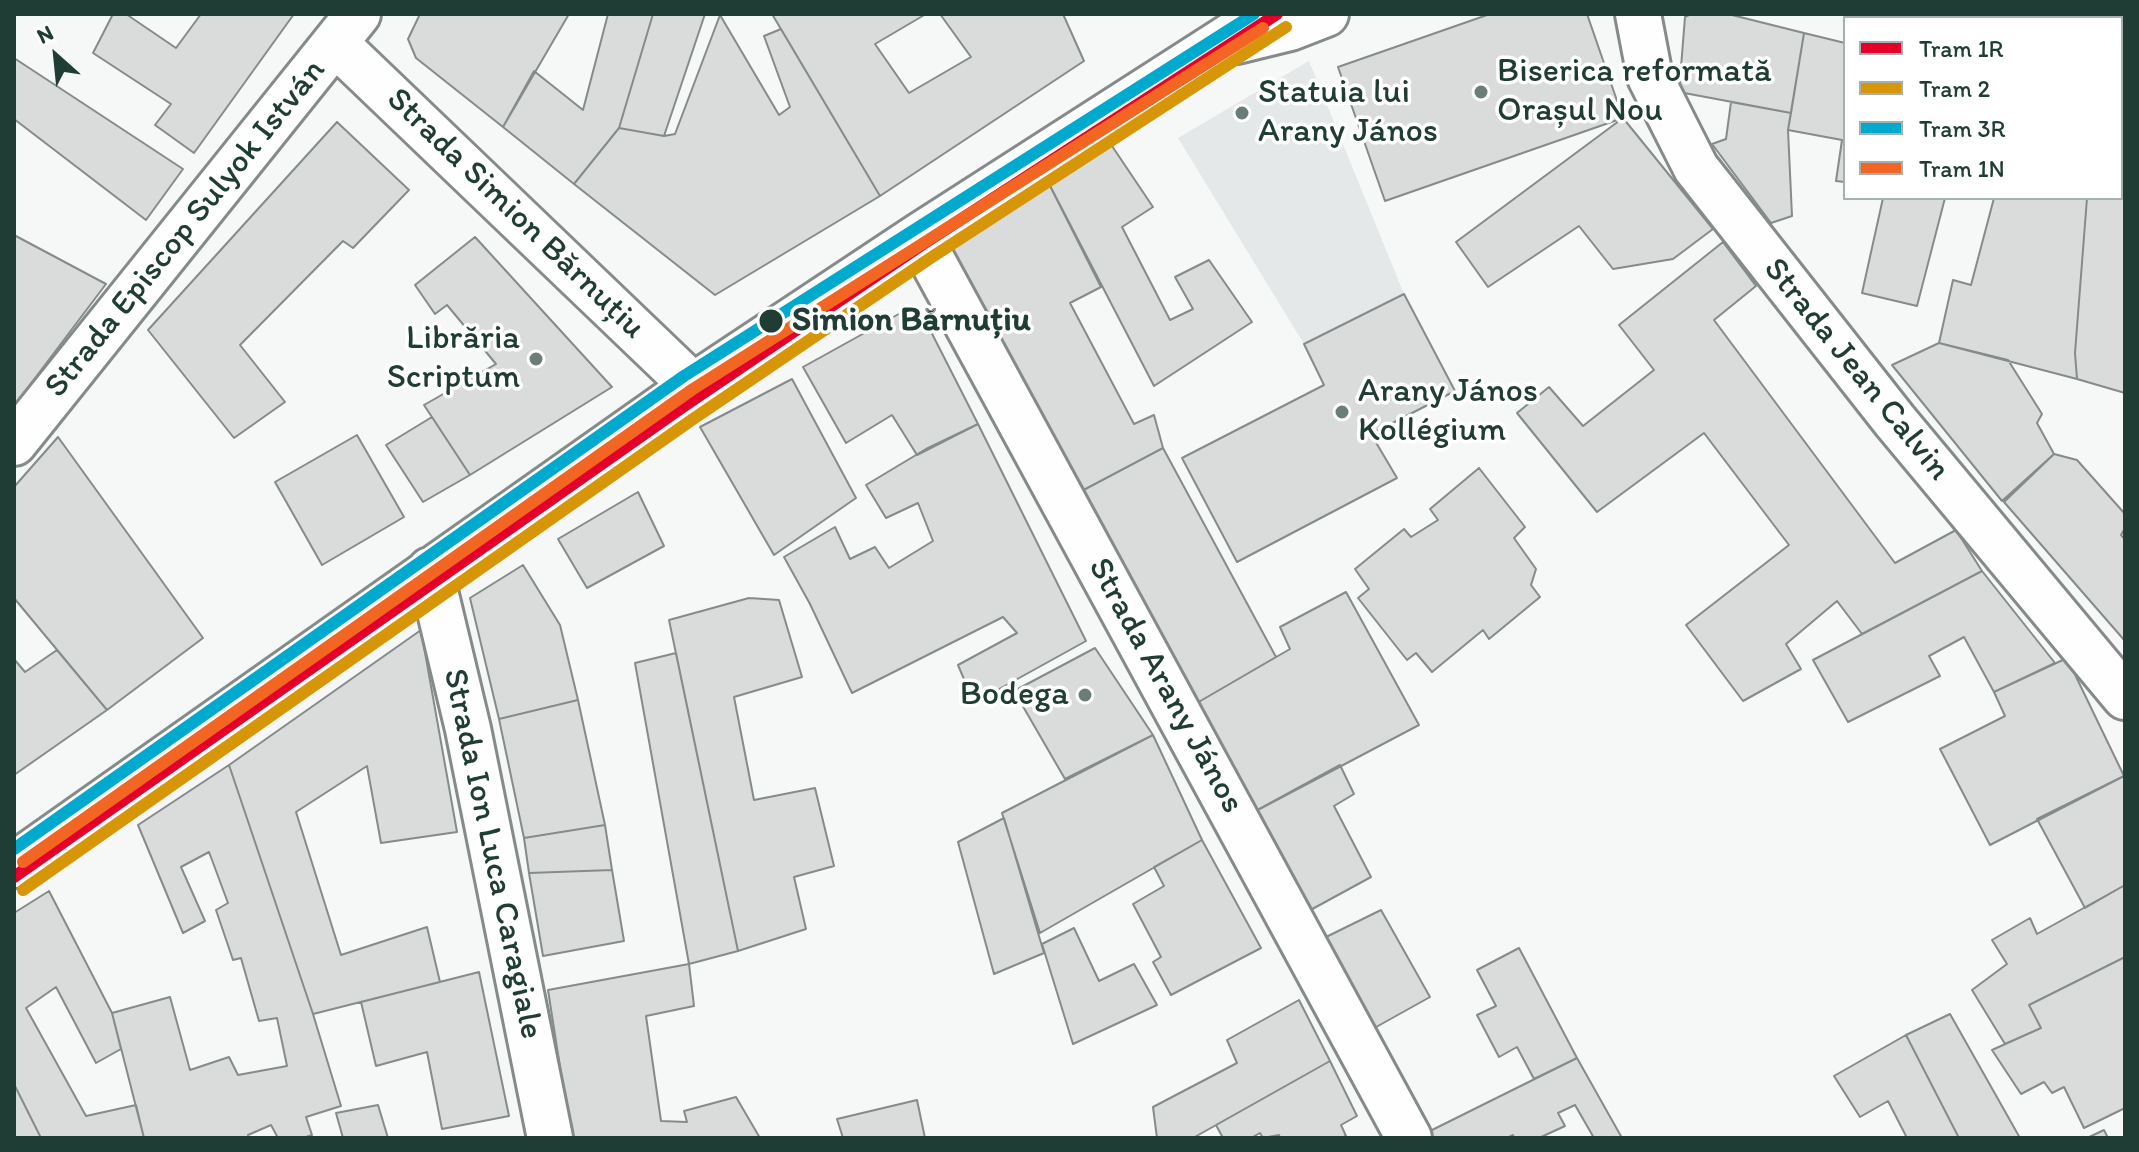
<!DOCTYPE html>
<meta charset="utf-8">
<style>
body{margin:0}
#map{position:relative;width:2139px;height:1152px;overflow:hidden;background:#f6f7f7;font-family:Itim,sans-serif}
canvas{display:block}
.frame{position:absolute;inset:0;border:16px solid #1f3d34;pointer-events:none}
.legend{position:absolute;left:1843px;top:16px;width:280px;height:184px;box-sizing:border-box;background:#fff;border:2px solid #a5b1ae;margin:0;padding:10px 14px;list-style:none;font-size:24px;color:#1f3d34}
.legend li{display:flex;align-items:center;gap:16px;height:40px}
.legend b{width:40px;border:2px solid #a5b1ae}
.north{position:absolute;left:16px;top:16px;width:80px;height:80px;-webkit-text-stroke:6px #fff;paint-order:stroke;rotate:333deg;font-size:22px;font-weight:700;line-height:32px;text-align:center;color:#1f3d34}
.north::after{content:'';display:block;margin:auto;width:28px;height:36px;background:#1f3d34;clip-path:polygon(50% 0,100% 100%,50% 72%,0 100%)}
</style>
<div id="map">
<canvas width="2139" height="1152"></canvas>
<div class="frame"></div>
<ul class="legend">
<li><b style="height:10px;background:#e4002b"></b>Tram 1R</li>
<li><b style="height:10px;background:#d79608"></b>Tram 2</li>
<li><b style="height:10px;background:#00a9ce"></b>Tram 3R</li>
<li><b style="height:10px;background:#f26522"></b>Tram 1N</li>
</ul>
<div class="north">N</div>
</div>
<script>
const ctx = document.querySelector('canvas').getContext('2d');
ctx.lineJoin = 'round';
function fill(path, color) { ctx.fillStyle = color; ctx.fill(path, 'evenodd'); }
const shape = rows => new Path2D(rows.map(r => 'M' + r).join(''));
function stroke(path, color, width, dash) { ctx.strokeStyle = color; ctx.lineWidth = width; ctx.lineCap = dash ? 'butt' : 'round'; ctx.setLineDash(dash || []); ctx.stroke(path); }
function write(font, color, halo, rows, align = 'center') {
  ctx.font = font + ' Itim,sans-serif'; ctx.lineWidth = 7; ctx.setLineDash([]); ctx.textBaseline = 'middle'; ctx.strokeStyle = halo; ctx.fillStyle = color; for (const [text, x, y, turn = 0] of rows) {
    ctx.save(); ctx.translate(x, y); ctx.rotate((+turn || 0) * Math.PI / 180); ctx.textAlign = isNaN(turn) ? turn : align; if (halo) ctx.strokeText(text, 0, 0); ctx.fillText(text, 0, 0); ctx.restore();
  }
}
const green = shape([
 [1309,61,1404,294,1304,344,1178,138]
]);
const building = shape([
 [113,14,126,14,176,48,201,14,294,14,194,153,155,125,171,104,93,53,113,14],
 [420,14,569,14,503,127,416,58,408,39,420,14],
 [608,14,653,14,619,128,574,184,503,127,534,71,583,110,608,14],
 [653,14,705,14,664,136,619,128,653,14],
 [772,14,926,14,875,44,909,93,971,57,940,14,1063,14,1084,61,880,196,772,14],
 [1490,14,1587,14,1623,118,1385,201,1338,67,1490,14],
 [1691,14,1728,14,1804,33,1791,113,1679,92,1685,17,1691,14],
 [2096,14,2125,14,2125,25,2121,23,2121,18,2107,18,2096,14],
 [720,15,779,115,790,107,764,36,781,29,880,196,715,295,574,184,619,128,664,136,675,134,720,15],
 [1804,33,1845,43,1845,182,1836,181,1842,140,1788,130,1804,33],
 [14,58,183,169,146,220,14,119,14,58],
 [1731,102,1791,113,1788,130,1792,216,1771,223,1712,144,1726,139,1731,102],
 [2121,113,2125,114,2125,393,2077,379,2075,353,2087,198,2121,198,2121,113],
 [1623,118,1713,229,1673,259,1613,269,1579,226,1488,287,1456,242,1623,118],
 [337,122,409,190,353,248,343,241,240,345,285,402,234,438,148,330,337,122],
 [1108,140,1153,207,1122,227,1170,320,1193,309,1175,277,1209,260,1252,322,1154,386,1045,176,1108,140],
 [1045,176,1101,287,1070,303,1134,424,1154,415,1163,448,1076,494,939,245,1045,176],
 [1883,198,1945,198,1917,306,1862,293,1883,198],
 [1994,198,2087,198,2075,353,2077,379,1939,343,1953,280,1971,285,1994,198],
 [14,235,106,284,14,406,14,235],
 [475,237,612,387,470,475,424,405,496,364,447,305,435,314,415,285,475,237],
 [1723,242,1756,286,1714,320,1895,563,1956,530,1982,571,1862,634,1837,601,1786,644,1801,669,1743,701,1686,625,1789,545,1704,433,1597,512,1517,413,1549,387,1583,426,1654,370,1619,325,1723,242],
 [1404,294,1455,391,1371,434,1397,478,1237,562,1182,458,1324,385,1304,344,1404,294],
 [906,310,922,314,978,424,917,455,892,415,846,443,803,367,906,310],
 [1939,343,2008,360,2042,414,2037,423,2054,454,2002,501,1892,365,1939,343],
 [792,379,856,498,774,555,700,427,792,379],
 [432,417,470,475,423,502,386,445,432,417],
 [978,424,1086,641,974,703,958,665,1017,633,1003,617,852,693,810,604,784,557,835,527,850,559,875,547,889,568,933,541,918,503,886,518,866,485,926,449,978,424],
 [357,435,404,517,322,565,275,482,357,435],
 [58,437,203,638,107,710,14,598,14,487,58,437],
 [1163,448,1276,657,1190,707,1076,494,1163,448],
 [2054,454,2077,460,2125,514,2125,528,2121,535,2125,540,2125,641,2004,502,2054,454],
 [1479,468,1525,527,1514,538,1536,569,1531,585,1540,597,1489,639,1483,630,1432,672,1416,653,1407,660,1358,598,1369,589,1355,569,1404,529,1411,537,1438,520,1430,509,1479,468],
 [638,492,664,546,587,588,558,539,638,492],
 [523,565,560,625,578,700,499,719,470,598,523,565],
 [1982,571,2055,663,1994,692,1964,637,1929,656,1940,676,1848,722,1813,660,1982,571],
 [1346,592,1419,725,1252,813,1190,707,1290,649,1280,627,1346,592],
 [749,598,779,600,802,677,734,697,754,800,815,788,834,866,794,877,806,929,738,951,669,620,749,598],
 [421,630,457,832,381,843,367,766,296,812,341,955,427,927,440,982,313,1014,229,765,421,630],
 [1095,648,1153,735,1065,779,1014,691,1095,648],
 [57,650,107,710,14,775,14,659,25,672,57,650],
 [676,653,738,951,689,964,635,663,676,653],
 [2067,658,2124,776,1990,845,1940,749,2005,716,1994,692,2067,658],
 [578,700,605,825,524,838,499,719,578,700],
 [1153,735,1202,840,1040,933,1002,813,1153,735],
 [229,765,313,1014,341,1106,306,1117,312,1135,303,1138,278,1138,271,1125,248,1135,250,1138,144,1138,112,1013,170,997,190,1070,229,1057,238,1075,287,1066,277,1018,259,1021,241,958,233,960,216,910,228,903,209,852,181,867,205,921,183,933,138,825,229,765],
 [1340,765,1354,794,1334,806,1371,877,1305,913,1252,813,1340,765],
 [2124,776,2125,885,2085,908,2037,819,2124,776],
 [1004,818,1044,953,994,974,958,842,1004,818],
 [605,825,612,870,529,873,524,838,605,825],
 [1202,840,1261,948,1171,995,1153,962,1161,957,1133,904,1164,886,1154,867,1202,840],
 [612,870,624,941,543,956,529,873,612,870],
 [2125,885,2125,957,2029,1005,2041,1028,2005,1044,1972,990,2007,964,1992,940,2030,918,2037,934,2125,885],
 [49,891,112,1013,121,1049,96,1063,56,987,26,1008,86,1116,136,1105,144,1138,41,1138,14,1084,14,913,49,891],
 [1381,910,1430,997,1369,1031,1320,940,1381,910],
 [1074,928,1099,981,1134,964,1157,1005,1073,1044,1042,944,1074,928],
 [1519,948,1577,1058,1534,1079,1517,1047,1499,1057,1477,1015,1496,1006,1477,970,1519,948],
 [2125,957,2125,1108,2084,1128,2064,1087,2052,1093,2044,1082,2021,1094,1992,1050,2041,1028,2029,1005,2125,957],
 [689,964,694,1006,646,1016,661,1121,687,1122,684,1111,736,1097,760,1138,571,1138,548,990,689,964],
 [479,972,509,1116,442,1129,427,1052,376,1066,361,1002,479,972],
 [1299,1000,1330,1061,1193,1138,1157,1138,1153,1107,1237,1063,1227,1040,1299,1000],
 [1950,1014,2020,1138,1959,1138,1906,1035,1950,1014],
 [1906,1035,1959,1138,1907,1138,1888,1101,1860,1117,1834,1076,1906,1035],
 [1577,1058,1622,1138,1594,1138,1575,1105,1558,1113,1565,1126,1539,1138,1514,1138,1513,1135,1507,1138,1429,1138,1426,1133,1577,1058],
 [1330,1061,1357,1116,1341,1125,1346,1136,1341,1138,1280,1138,1279,1135,1263,1138,1260,1133,1251,1138,1223,1138,1216,1125,1330,1061],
 [14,1084,41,1138,14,1138,14,1084],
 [917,1100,925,1138,843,1138,837,1119,917,1100],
 [378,1105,388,1138,343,1138,336,1113,378,1105],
 [2104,1130,2108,1138,2087,1138,2104,1130]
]);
const minor = shape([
 [1638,14,1650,77,1696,168,1895,421,2125,697],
 [2027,14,2041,18],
 [1237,41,1290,28,1326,14],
 [2121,41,2125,42],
 [335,43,693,386],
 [919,236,1409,1138],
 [14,443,358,14],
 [430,570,468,729,550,1138],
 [14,865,693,386,919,236,1265,14]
]);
const tram1 = shape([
 [14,877,684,406,923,244,1277,14]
]);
const tram2 = shape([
 [23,890,693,419,932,257,1286,27]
]);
const tram3 = shape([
 [14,849,684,376,1254,14]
]);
const tram4 = shape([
 [23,862,693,389,1263,28]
]);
const markers = [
 [1481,92,8,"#6a7e78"],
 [1242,113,8,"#6a7e78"],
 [771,321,13,"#1f3d34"],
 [536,359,8,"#6a7e78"],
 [1342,412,8,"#6a7e78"],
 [1085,695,8,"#6a7e78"]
];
const poiNames = [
 ["Biserica reformată",1497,72],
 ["Orașul Nou",1497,111],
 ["Statuia lui",1258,93],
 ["Arany János",1258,132],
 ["Librăria",520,339,"right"],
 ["Scriptum",520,378,"right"],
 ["Arany János",1358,392],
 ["Kollégium",1358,431],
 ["Bodega",1069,695,"right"]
];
const streetNames = [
 ["Strada Simion Bărnuțiu",515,214,44],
 ["Strada Episcop Sulyok István",186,229,-51],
 ["Strada Jean Calvin",1856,370,51],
 ["Strada Arany János",1165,686,61],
 ["Strada Ion Luca Caragiale",492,854,78]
];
const stopNames = [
 ["Simion Bărnuțiu",792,321]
];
fill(green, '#e4e8e8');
fill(building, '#dadcdc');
stroke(building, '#858b8a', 2);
stroke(minor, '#858b8a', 50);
stroke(minor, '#fefefe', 44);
stroke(tram1, '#e4002b', 12);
stroke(tram2, '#d79608', 12);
stroke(tram3, '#00a9ce', 12);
stroke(tram4, '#f26522', 12);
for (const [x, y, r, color] of markers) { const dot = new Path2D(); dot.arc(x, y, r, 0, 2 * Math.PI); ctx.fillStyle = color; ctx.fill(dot); stroke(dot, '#fff', 3); }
write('34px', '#1f3d34', '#fff', poiNames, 'left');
write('34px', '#1f3d34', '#fff', streetNames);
write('bold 34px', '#1f3d34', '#fff', stopNames, 'left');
</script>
